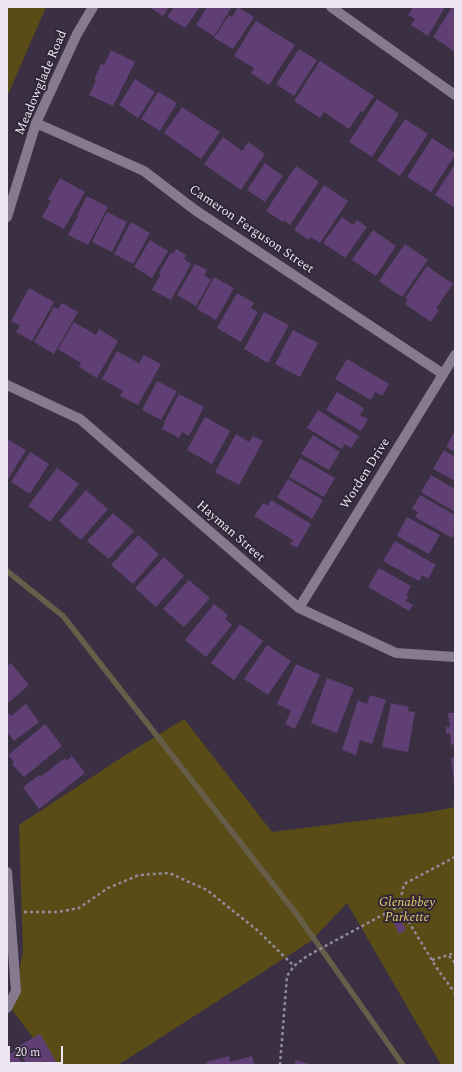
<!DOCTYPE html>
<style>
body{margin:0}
#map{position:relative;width:462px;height:1072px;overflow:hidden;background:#3b3043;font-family:Spectral,serif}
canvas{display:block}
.frame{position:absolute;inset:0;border:8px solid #ede6f2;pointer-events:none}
.scale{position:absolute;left:8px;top:1046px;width:55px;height:18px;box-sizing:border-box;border:2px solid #ede6f2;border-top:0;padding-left:5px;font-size:12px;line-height:14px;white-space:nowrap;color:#ede6f2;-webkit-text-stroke:3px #312638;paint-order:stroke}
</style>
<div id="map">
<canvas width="462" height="1072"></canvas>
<div class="frame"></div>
<div class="scale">20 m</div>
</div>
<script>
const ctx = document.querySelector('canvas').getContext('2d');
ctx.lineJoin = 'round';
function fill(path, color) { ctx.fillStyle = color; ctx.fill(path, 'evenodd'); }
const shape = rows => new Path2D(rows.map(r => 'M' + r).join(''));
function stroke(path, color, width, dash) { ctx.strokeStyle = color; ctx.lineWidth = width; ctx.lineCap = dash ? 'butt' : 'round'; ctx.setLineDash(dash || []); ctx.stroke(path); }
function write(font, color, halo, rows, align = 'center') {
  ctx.font = font + ' Spectral,serif'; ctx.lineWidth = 4; ctx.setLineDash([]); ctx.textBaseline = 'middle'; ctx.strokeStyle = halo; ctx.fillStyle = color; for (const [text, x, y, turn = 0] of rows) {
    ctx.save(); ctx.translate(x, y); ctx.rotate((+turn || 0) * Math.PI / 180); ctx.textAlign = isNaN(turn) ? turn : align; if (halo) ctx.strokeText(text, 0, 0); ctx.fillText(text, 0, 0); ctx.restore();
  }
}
const green = shape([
 [7,7,46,7,7,97],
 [184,719,272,832,430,812,455,807,455,1065,441,1065,347,903,311,941,118,1065,54,1065,12,1010,23,951,19,825,124,756]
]);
const stream = shape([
 [7,571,63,616,298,916,403,1065]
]);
const building = shape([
 [149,7,169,7,163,16],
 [174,7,200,7,185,28,167,17],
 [207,7,232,7,214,36,196,25],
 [238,7,254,17,233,49,214,38,229,15,232,17],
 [413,7,445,7,428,36,411,25,415,19,408,15],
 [452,7,455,7,455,52,433,37],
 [256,21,295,45,269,85,251,73,254,68,234,56],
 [299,49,317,60,294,96,276,84],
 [111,50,135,62,113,106,89,95,96,81,94,80,101,64,104,65],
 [320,61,374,96,363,112,361,111,349,129,324,112,320,118,294,101],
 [135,79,155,92,138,118,119,105],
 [158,92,177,103,160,131,141,119],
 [377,99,399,114,372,157,349,142],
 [182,107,220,132,201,159,164,133],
 [405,119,428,134,400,176,377,161],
 [223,137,242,151,248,142,265,154,241,190,204,164],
 [432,138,455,153,455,155,431,192,407,177],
 [265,163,283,176,265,202,247,190],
 [455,164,455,208,435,195],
 [296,166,319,182,290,225,284,220,283,222,266,211],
 [60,178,85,192,64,229,42,217,51,201,48,199],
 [324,185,348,201,320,243,311,237,309,240,294,230],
 [87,196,108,207,88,245,68,235,78,216,77,215],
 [107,212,127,222,112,252,92,242],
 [342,217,353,225,357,220,367,227,345,258,323,243],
 [131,222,150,233,133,264,114,254],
 [373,230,396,246,376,276,352,260],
 [150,240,168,251,152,278,134,267],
 [405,244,428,260,402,297,379,281],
 [176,249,186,255,184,259,191,264,171,300,152,290,161,274,159,273,171,252,173,254],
 [195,264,207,270,204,275,211,280,196,306,177,295],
 [427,266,453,284,436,308,439,310,431,322,405,304,408,299,405,298],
 [214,277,234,288,216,320,197,309],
 [29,288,54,302,32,341,16,332,20,326,11,321],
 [237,293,254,303,251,308,258,312,241,342,217,328],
 [62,303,78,312,54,354,34,342,54,307,58,309],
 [264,312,289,325,268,363,244,349],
 [74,322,96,335,99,329,118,341,97,378,79,367,81,363,58,349],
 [293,330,318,343,300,377,275,364],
 [117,351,139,363,144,355,161,364,138,405,120,396,123,391,102,379],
 [347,359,389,384,382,396,375,392,371,400,335,379],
 [157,381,177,391,161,420,142,410],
 [337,392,364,408,360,415,368,419,361,431,326,410],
 [179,394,204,407,189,436,182,432,179,438,162,429,165,423,164,422],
 [318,410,359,436,351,448,344,444,342,449,307,428],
 [205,417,230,431,212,464,187,450],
 [455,431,455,452,446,447],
 [236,434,249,442,253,436,263,441,239,485,215,472],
 [313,435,340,452,329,470,301,454],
 [7,439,26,450,7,481],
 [444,450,455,457,455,481,433,469],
 [30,452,49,464,30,494,11,482],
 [300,458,335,478,324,497,289,477],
 [57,468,79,484,50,522,28,506],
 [431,475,455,489,455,512,421,492],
 [288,479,323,500,312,519,277,497],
 [86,490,108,509,81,540,59,521],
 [420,495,455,515,455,532,452,538,415,517,418,512,412,509],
 [271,500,311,524,297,548,290,544,293,540,254,516,263,503,268,506],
 [113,513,134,531,109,559,87,541],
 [407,517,440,535,429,554,397,536],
 [138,535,159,554,133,584,111,565],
 [395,541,436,565,428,579,422,575,419,581,383,561],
 [164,557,184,576,156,607,135,588],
 [379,568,411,586,406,595,409,596,406,601,413,605,409,611,368,587],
 [189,580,210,598,184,627,163,609],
 [214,604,228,615,225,619,232,625,206,657,185,640],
 [240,624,263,641,234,680,211,663],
 [267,645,291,661,268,695,244,679],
 [11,663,29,685,7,704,7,666],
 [296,664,320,675,295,729,285,724,291,711,277,704],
 [327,678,354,688,337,733,311,723],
 [370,695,386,700,372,744,360,740,356,755,342,750,358,700,367,704],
 [391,703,409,707,408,711,415,712,408,752,382,747],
 [26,704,39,722,14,741,7,732,7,714,8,713,11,716],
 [448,713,455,713,455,744,451,745,450,733,446,734,446,727,450,727],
 [45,724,62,746,24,777,12,764,14,762,8,755],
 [72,756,85,773,39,809,23,787,39,775,40,777,65,758,66,761],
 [451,758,455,758,455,784,454,784],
 [399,916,406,930,399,934,392,919],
 [40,1034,58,1065,27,1065,17,1047],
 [15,1051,23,1065,7,1065,7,1056],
 [229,1056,230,1062,252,1056,254,1065,207,1065,206,1062],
 [296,1060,313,1065,294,1065]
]);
const path = shape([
 [399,906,438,970,455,993],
 [24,912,58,912,79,908,108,888,139,875,169,873,207,890,257,930,294,966],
 [449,956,455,963],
 [432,960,455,953],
 [280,1065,287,976,294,966,307,956,399,906,404,884,455,857]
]);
const minor = shape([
 [331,7,455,95],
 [36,123,144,171,195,210,443,374],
 [7,217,36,123,77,34,93,7],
 [7,385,80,419,259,574,299,608,396,653,455,657],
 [299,608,455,355],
 [7,872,16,991,7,1008]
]);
const streetNames = [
 ["Meadowglade Road",42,83,-67],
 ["Cameron Ferguson Street",251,230,34],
 ["Worden Drive",366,474,-58],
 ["Hayman Street",230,532,41]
];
const parkNames = [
 ["Glenabbey",407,903],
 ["Parkette",407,918]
];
fill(green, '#594c17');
stroke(stream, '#665e49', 5.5);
fill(building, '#5f3f74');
stroke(path, '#948b9a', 2.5, [3, 3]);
stroke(minor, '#867a90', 10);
write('13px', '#ede6f2', '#312638', streetNames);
write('italic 13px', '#e6cc69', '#312638', parkNames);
</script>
